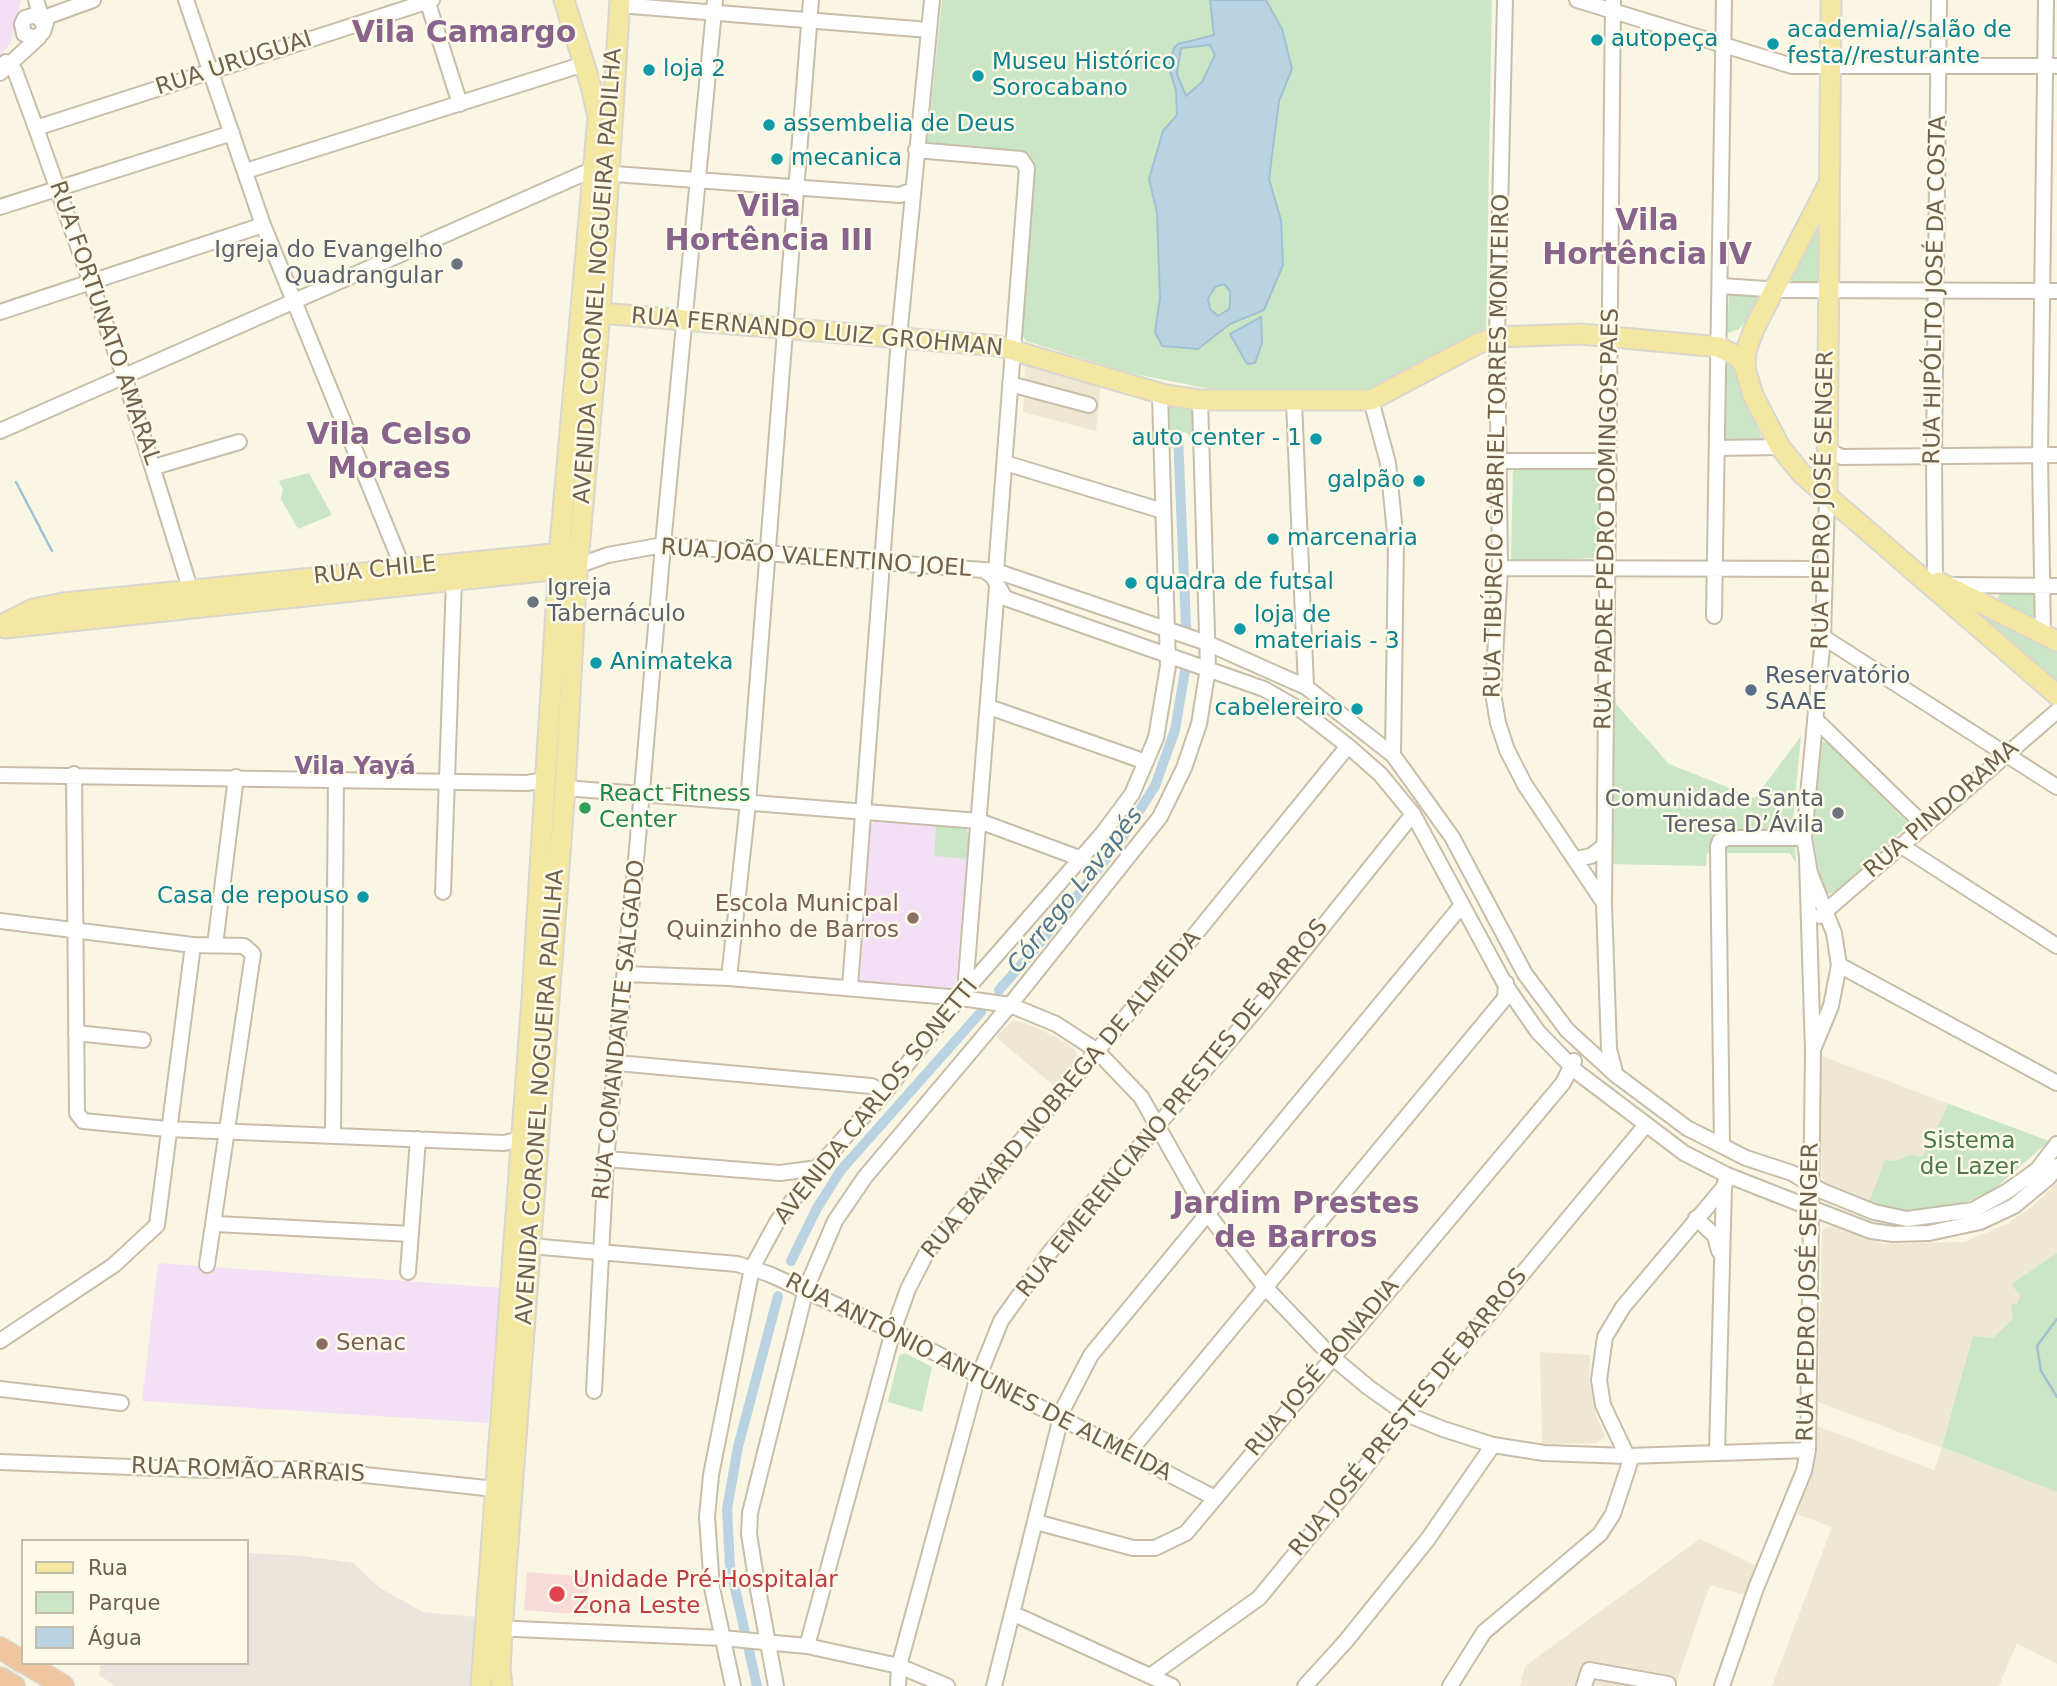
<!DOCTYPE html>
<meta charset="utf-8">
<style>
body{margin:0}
#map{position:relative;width:2057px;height:1686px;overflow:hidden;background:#faf6e4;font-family:"DejaVu Sans",sans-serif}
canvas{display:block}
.legend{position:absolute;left:21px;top:1539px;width:228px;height:126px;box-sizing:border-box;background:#fdfae9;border:2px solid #c5bdaa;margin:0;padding:9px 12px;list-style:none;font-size:21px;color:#70614c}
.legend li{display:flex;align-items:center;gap:14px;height:35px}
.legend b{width:35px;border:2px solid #c5bdaa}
</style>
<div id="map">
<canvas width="2057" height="1686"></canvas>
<ul class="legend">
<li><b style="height:9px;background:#f3e7a1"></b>Rua</li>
<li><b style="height:19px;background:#cae6c4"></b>Parque</li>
<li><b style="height:19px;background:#bad3e2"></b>Água</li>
</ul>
</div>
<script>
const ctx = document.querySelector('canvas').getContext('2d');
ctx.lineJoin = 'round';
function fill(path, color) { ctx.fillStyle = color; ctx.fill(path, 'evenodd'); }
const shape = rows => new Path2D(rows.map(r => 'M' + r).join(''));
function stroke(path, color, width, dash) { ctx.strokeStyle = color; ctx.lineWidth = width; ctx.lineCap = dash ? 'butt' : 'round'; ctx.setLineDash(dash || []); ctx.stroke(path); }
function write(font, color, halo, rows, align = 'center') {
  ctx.font = font + ' "DejaVu Sans",sans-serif'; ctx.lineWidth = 5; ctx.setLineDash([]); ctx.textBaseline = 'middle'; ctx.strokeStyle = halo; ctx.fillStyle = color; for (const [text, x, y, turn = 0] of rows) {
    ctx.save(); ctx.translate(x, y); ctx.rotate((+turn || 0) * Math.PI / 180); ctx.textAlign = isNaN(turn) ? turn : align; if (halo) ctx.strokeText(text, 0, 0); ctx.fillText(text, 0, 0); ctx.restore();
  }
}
const residential = shape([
 [1030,364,1101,384,1096,431,1023,412,1025,366],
 [1013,1020,1034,1026,1066,1043,1076,1051,1078,1061,1054,1086,996,1037],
 [1819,1055,1949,1104,2049,1141,1993,1190,1971,1200,1906,1210,1869,1203,1827,1187,1822,1178],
 [2057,1183,2057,1253,2011,1284,2020,1296,2017,1304,2012,1305,2013,1319,1993,1338,1942,1447,2057,1492,2057,1664,2017,1643,1999,1686,1772,1686,1832,1527,1797,1514,1815,1462,1817,1426,1934,1470,1942,1448,1818,1402,1822,1230,1831,1226,1883,1244,1964,1242,2005,1225,2033,1206],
 [1540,1352,1590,1355,1589,1380,1595,1413,1605,1436,1597,1443,1542,1444],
 [1700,1539,1755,1565,1745,1595,1710,1585,1675,1686,1520,1686,1525,1666]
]);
const industrial = shape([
 [247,1553,304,1556,353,1563,380,1588,423,1612,476,1617,470,1686,115,1686,99,1675,101,1663,247,1663]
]);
const education = shape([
 [0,0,21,0,10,44,0,56],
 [877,820,936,825,935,856,967,859,955,992,860,981,869,827],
 [158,1263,502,1288,488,1423,142,1401]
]);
const medical = shape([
 [527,1572,589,1577,588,1615,524,1610]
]);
const green = shape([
 [942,0,1492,0,1486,331,1481,336,1364,392,1215,390,1130,373,1026,341,1021,333,1034,162,1027,155,927,142],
 [1823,207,1824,285,1787,281],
 [1729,293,1760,296,1747,320,1739,329,1727,333],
 [1727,361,1735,369,1763,442,1723,442,1723,362],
 [1171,405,1193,407,1196,451,1187,433,1179,431,1169,452,1166,417],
 [1592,466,1600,472,1599,558,1516,561,1511,558,1513,467],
 [309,473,332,515,298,529,281,499,283,490,279,481],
 [2001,592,2036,593,2039,623,2007,607,1998,598],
 [1965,606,2057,652,2057,686],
 [1613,651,1616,704,1669,764,1755,798,1801,736,1793,821,1796,863,1790,853,1707,853,1706,866,1610,864],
 [1823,742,1828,742,1909,824,1837,891,1829,894,1822,889,1813,836,1820,745],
 [936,825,965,827,969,834,967,859,934,856],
 [1949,1104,2049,1141,1993,1190,1971,1200,1949,1206,1906,1210,1869,1203,1885,1160,1896,1161,1910,1155,1922,1157],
 [2057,1253,2057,1492,1942,1447,1973,1336,1993,1338,2013,1319,2011,1304,2017,1304,2020,1296,2011,1284],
 [905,1353,932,1367,922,1412,888,1402,899,1356]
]);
const water = shape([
 [1210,0,1266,0,1282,29,1292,69,1279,101,1269,179,1281,220,1283,265,1264,310,1230,324,1198,349,1162,346,1155,332,1160,298,1157,213,1149,179,1163,131,1177,115,1176,91,1169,67,1174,48,1178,44,1214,35,1210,0],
 [1210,45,1215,55,1202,82,1186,96,1177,74,1181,48,1210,45],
 [1224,284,1230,291,1230,303,1229,309,1218,316,1210,309,1208,299,1215,287,1224,284],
 [1261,317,1262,343,1255,363,1247,364,1230,334,1261,317]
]);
const stream = shape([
 [16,482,52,551],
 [2057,1319,2037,1346,2041,1371,2057,1397]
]);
const canal = shape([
 [1178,436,1186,626],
 [999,990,1036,948,1121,840,1155,786,1175,730,1185,671],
 [791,1261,817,1208,841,1170,981,1012],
 [757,1686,730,1566,727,1509,738,1447,778,1296]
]);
const minor = shape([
 [36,0,43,22],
 [186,0,263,225,403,568],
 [427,0,460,104],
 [1505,0,1497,337,1500,568,1493,693,1498,723,1507,750,1525,785,1604,903],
 [1577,0,1792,66,2057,66],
 [1613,0,1604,903,1609,1049,1615,1072],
 [619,5,929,30],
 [44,29,43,22,35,15,25,18,22,24,24,34,35,38,43,32,44,29,47,19,49,16,93,0],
 [6,62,15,71,36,128,124,376,193,598],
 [0,73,39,37],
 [36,128,432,0],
 [916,150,1021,159,1027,168,996,571],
 [246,171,584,64],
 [0,207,232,133],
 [1721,286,1782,290,2057,291],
 [0,312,263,225],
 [1010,384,1089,405],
 [1371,400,1388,463,1396,543,1393,755],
 [1294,402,1306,687],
 [0,431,587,172,900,195,913,190],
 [1717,448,1780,447],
 [1827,450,1842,457,2057,455],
 [1499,461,1609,461],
 [1005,463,1163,511],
 [154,467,239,442],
 [577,566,608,555,663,545,996,571,1207,643,1306,687,1393,755,1452,837,1525,974,1567,1030,1616,1075,1687,1128,1746,1158,1792,1173,1822,1191,1874,1212,1907,1219,1973,1210,2006,1192,2037,1170,2057,1144],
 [1500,568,1824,569],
 [984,570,993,577,1005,598,1264,689,1304,712,1348,746,1380,774,1413,814,1506,986,1538,1032,1577,1072,1684,1153,1727,1175,1811,1208,1871,1231,1893,1234,1929,1233,1980,1222,2014,1206,2049,1177,2057,1166],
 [1935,580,1934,458,1939,0],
 [1950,585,2057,586],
 [1714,616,1724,0],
 [2043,635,2040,456,2046,0],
 [1823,637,2057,787],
 [989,707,1146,762],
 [1815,719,1923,824],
 [74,774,77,1113,83,1121,167,1129,504,1143,524,1138],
 [0,775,527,783,539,781,547,774],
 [565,788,979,821,1082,859],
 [1900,845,2057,946],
 [1575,859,1591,856,1604,846],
 [443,892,454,580],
 [1820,916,2057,711],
 [0,921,193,945,244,946,253,954,207,1265],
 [215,945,236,777],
 [1839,965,2057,1083],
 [625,974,729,978,961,998,1010,1005,1056,1024,1096,1050,1141,1097,1206,1212,1266,1288,1332,1357,1368,1387,1406,1414,1443,1429,1493,1445,1544,1453,1628,1456,1808,1450],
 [729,978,748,803,811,0],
 [850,987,899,338,932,0],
 [965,991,997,587],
 [76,1033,143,1040],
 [1814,1047,1831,1006,1839,965,1834,933,1810,873,1804,838,1823,637,1827,496],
 [617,1063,871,1086,885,1092],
 [333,1134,336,778],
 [1722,1146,1718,846,1720,841,1728,838,1804,838],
 [606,1159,780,1173,818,1168],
 [1696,1218,1715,1236,1719,1251],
 [216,1224,411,1234],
 [530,1246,737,1264,769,1274,893,1331,1215,1498],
 [408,1272,418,1139],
 [0,1341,114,1265,157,1225,193,945],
 [0,1389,121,1403],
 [594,1391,606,1159,637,849,663,545,715,0],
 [1129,1452,1505,998,1506,983],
 [1717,1452,1724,1187],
 [0,1462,209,1470,309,1469,495,1489],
 [1036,1522,1133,1548,1155,1548,1186,1533,1563,1083,1574,1061],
 [1014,1614,1172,1686],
 [493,1628,722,1638,807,1646,899,1666,947,1686],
 [807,1646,893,1331,908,1289,927,1252,1193,937,1348,746],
 [1150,1676,1259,1598,1350,1487,1406,1414,1645,1126],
 [733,1686,712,1588,707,1517,711,1475,752,1268,777,1222,811,1175,885,1092,965,991,1103,833,1132,794,1156,738,1168,666,1160,394],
 [776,1686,757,1584,749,1534,750,1513,806,1289,835,1221,865,1177,1010,1005,1160,817,1184,768,1199,724,1208,668,1200,400],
 [898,1686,899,1666,976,1383,1001,1321,1050,1252,1265,999,1413,814],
 [994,1686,1063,1409,1091,1355,1462,905],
 [1305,1686,1346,1641,1428,1539,1493,1445],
 [1450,1686,1484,1632,1600,1534,1613,1514,1630,1462,1603,1405,1599,1380,1605,1337,1623,1307,1724,1187,1727,1175],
 [1584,1686,1589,1670,1668,1684],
 [1722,1686,1756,1588,1804,1471,1808,1450,1813,1051,1807,859]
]);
const major = shape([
 [1829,183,1754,329,1746,351,1745,368,1753,395,1780,447,1802,474,2057,695],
 [600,313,998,346,1166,395,1200,400,1371,400,1479,343,1497,337,1581,334,1719,347,1740,358,1745,368],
 [1827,496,1831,0],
 [1939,582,2057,641],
 [0,626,33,609,63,603,573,552],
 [5,628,570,568],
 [481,1686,532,998,560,544,598,117,591,86,564,0],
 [502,1686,500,1669,506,1571,565,788,576,584,600,313,620,0]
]);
const highway = shape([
 [0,1648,23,1662],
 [26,1663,63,1686],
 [0,1678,14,1686]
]);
const markers = [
 [1597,40,7,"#0f9aa8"],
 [1773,44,7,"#0f9aa8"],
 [649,70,7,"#0f9aa8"],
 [978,76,7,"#0f9aa8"],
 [769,125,7,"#0f9aa8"],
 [777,159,7,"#0f9aa8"],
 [457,264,7,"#6b7280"],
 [1316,439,7,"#0f9aa8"],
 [1419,481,7,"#0f9aa8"],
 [1273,539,7,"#0f9aa8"],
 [1131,583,7,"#0f9aa8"],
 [533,602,7,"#6b7280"],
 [1240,629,7,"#0f9aa8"],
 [596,663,7,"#0f9aa8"],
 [1751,690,7,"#5c6f8a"],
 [1357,709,7,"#0f9aa8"],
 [585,808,7,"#2e9e5b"],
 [1838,813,7,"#6b7280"],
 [363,897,7,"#0f9aa8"],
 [913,918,7,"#8d6e63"],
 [322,1344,7,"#8d6e63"],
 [557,1594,9,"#e0444e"]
];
const cultureNames = [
 ["academia//salão de",1787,31],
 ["festa//resturante",1787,57],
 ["autopeça",1611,40],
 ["Museu Histórico",992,63],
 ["Sorocabano",992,89],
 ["loja 2",663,70],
 ["assembelia de Deus",783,125],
 ["mecanica",791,159],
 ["auto center - 1",1302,439,"right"],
 ["galpão",1405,481,"right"],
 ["marcenaria",1287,539],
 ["quadra de futsal",1145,583],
 ["loja de",1254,616],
 ["materiais - 3",1254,642],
 ["Animateka",610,663],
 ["cabelereiro",1343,709,"right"],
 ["Casa de repouso",349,897,"right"]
];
const streetNames = [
 ["RUA URUGUAI",234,64,-18],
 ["AVENIDA CORONEL NOGUEIRA PADILHA",599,276,-86],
 ["RUA HIPÓLITO JOSÉ DA COSTA",1936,290,-89],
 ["RUA FORTUNATO AMARAL",104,323,71],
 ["RUA FERNANDO LUIZ GROHMAN",817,333,5],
 ["RUA TIBÚRCIO GABRIEL TORRES MONTEIRO",1498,446,-89],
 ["RUA PEDRO JOSÉ SENGER",1824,500,-89],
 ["RUA PADRE PEDRO DOMINGOS PAES",1608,519,-89],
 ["RUA JOÃO VALENTINO JOEL",816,559,4],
 ["RUA CHILE",375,571,-6],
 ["RUA PINDORAMA",1942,810,-41],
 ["RUA COMANDANTE SALGADO",620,1030,-84],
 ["RUA BAYARD NOBREGA DE ALMEIDA",1062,1095,-50],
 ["AVENIDA CORONEL NOGUEIRA PADILHA",541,1097,-86],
 ["AVENIDA CARLOS SONETTI",877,1102,-51],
 ["RUA EMERENCIANO PRESTES DE BARROS",1173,1109,-51],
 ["RUA PEDRO JOSÉ SENGER",1809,1292,-89],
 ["RUA JOSÉ BONADIA",1323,1368,-50],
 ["RUA ANTÔNIO ANTUNES DE ALMEIDA",978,1378,27],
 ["RUA JOSÉ PRESTES DE BARROS",1409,1413,-51],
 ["RUA ROMÃO ARRAIS",248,1471,2]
];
const worshipNames = [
 ["Igreja do Evangelho",443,251],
 ["Quadrangular",443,277],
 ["Igreja",547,589,"left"],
 ["Tabernáculo",547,615,"left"],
 ["Comunidade Santa",1824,800],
 ["Teresa D’Ávila",1824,826]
];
const serviceNames = [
 ["Reservatório",1765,677],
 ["SAAE",1765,703]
];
const leisureNames = [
 ["React Fitness",599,795],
 ["Center",599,821]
];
const educationNames = [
 ["Escola Municpal",899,905],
 ["Quinzinho de Barros",899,931],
 ["Senac",336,1344,"left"]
];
const parkNames = [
 ["Sistema",1969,1142],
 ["de Lazer",1969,1168]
];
const healthNames = [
 ["Unidade Pré-Hospitalar",573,1581],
 ["Zona Leste",573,1607]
];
const neighbourhoodNames = [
 ["Vila Yayá",355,768]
];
const waterNames = [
 ["Córrego Lavapés",1076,891,-52]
];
const districtNames = [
 ["Vila Camargo",464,34],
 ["Vila",769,208],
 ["Hortência III",769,242],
 ["Vila",1647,222],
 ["Hortência IV",1647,256],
 ["Vila Celso",389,436],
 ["Moraes",389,470],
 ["Jardim Prestes",1296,1205],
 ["de Barros",1296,1239]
];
fill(residential, '#eee7d1');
fill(industrial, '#eae6de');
fill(education, '#f3e0f6');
fill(medical, '#f7dbd8');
fill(green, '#cae6c4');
fill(water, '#bad3e2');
stroke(water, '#a1c0d2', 2);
stroke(stream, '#a1c0d2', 2.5);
stroke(canal, '#bad3e2', 10);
stroke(minor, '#c8bda9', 18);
stroke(major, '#dad6d0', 23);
stroke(highway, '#dad6d0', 24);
stroke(minor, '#fff', 14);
stroke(major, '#f3e7a1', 19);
stroke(highway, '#efc69f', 21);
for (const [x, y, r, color] of markers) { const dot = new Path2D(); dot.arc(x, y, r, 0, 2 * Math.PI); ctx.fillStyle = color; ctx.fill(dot); stroke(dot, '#fdfae9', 2.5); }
write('23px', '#0d838f', '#fdfae9', cultureNames, 'left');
write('23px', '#70614c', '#fdfae9', streetNames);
write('23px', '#5b616d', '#fdfae9', worshipNames, 'right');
write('23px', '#4e5e75', '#fdfae9', serviceNames, 'left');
write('23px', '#27864d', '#fdfae9', leisureNames, 'left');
write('23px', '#785e54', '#fdfae9', educationNames, 'right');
write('23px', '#4b7a48', '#fdfae9', parkNames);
write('23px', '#be3a42', '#fdfae9', healthNames, 'left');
write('bold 24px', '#88648c', '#fdfae9', neighbourhoodNames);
write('italic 24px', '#4e768e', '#fdfae9', waterNames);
write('bold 30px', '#88648c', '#fdfae9', districtNames);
</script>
